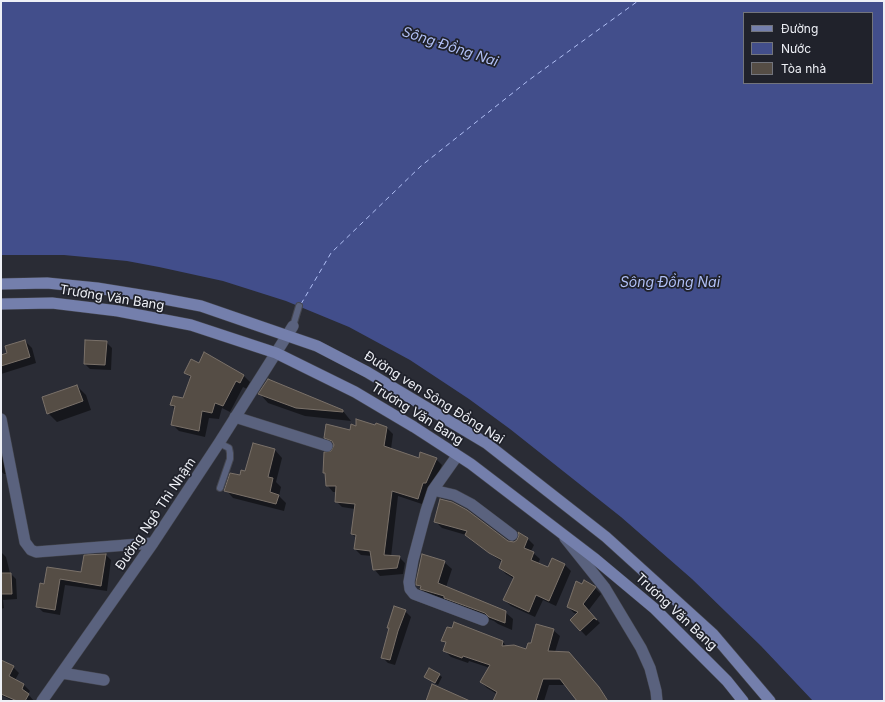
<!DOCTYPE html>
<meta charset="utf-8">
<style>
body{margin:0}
#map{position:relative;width:885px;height:702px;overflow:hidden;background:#2a2c35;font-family:Inter,sans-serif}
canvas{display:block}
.frame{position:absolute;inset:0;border:2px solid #eef0f6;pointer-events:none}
.legend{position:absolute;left:743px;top:12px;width:130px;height:72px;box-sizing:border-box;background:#20222b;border:1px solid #72747c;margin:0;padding:5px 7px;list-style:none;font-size:12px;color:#eef0f6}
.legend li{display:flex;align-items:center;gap:8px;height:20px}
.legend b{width:20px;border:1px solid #72747c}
</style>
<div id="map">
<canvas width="885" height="702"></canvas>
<div class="frame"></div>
<ul class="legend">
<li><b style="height:5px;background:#747fac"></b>Đường</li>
<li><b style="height:11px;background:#424e8b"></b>Nước</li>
<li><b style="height:11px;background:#554d45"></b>Tòa nhà</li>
</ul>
</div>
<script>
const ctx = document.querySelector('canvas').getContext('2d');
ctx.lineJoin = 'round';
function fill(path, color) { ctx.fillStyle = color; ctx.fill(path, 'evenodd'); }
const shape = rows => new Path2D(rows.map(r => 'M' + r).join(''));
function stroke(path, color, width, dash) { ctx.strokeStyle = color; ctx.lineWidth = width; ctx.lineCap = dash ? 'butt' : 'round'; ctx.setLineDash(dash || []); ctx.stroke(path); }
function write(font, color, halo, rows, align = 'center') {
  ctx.font = font + ' Inter,sans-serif'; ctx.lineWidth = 3.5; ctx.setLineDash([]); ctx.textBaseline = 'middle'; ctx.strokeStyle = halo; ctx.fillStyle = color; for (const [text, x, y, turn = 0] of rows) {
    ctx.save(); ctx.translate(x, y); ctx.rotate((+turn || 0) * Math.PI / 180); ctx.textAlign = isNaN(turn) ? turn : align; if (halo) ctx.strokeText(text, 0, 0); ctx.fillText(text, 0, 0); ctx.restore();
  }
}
const water = shape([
 [1,1,884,1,884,701,813,701,761,646,692,579,621,517,510,429,469,399,410,360,349,327,286,301,223,281,159,267,127,261,64,255,1,255],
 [744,13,872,13,872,83,744,83]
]);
const shadow = shape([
 [25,341,32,348,36,363,1,374,1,356,9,354],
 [106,342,112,348,111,370,90,369,85,364],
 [205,353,244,376,250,382,247,389,243,387,230,412,222,408,219,419,209,418,205,437,179,431,172,424,175,409,171,405,184,399,191,378,185,372,199,364],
 [77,386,86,395,91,410,57,422,48,413],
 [260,394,343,411,351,421,305,416,268,403],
 [387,428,393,434,391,449,419,459,436,459,442,465,425,505,398,496,391,557,399,557,405,563,403,574,380,576,374,569,372,556,361,555,355,549,356,538,352,534,355,509,342,507,336,501,337,492,333,492,327,485,326,475,324,472,335,445,325,437,351,431],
 [1,432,8,474,4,474,1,471],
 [275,450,282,458,276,482,281,487,279,496,286,503,284,511,233,498,226,490,240,476],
 [436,522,508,542,515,543,527,538,534,545,531,551,540,559,538,564,549,568,552,559,565,565,571,571,556,606,543,600,535,617,511,606,504,600,514,579,506,574,500,568,502,562,472,541,466,535,442,528],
 [1,552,6,557,10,573,16,579,17,599,3,600,4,608,1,609],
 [106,555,111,560,107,591,65,585,60,615,43,612,37,606,45,585,48,568,82,573],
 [444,562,452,569,446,587,505,612,513,619,512,630,498,624,494,621,429,596,421,589,418,584],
 [583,585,595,588,601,594,588,611,600,623,586,636,571,620,578,614,574,613,568,607],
 [405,611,411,617,395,665,388,663,382,657,390,629,388,628],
 [553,630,560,636,555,652,569,653,609,701,579,701,566,685,549,685,544,701,494,701,497,694,487,688,481,682,490,668,469,661,468,663,451,657,445,651,447,644,443,640,502,641,507,647,526,651,531,644],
 [1,661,13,667,19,673,15,680,24,685,30,691,28,694,34,701,13,701,1,695],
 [439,675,442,677,438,685,425,677]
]);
const ferry = shape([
 [301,304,331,253,421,166,529,80,638,1]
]);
const building = shape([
 [25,340,30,357,1,366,1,355,7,353,5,346,25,340],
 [85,340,107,341,105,365,84,364,85,340],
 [204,352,244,375,240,383,236,381,223,406,215,403,212,413,202,411,199,431,171,425,175,406,170,405,173,396,183,398,191,376,184,373,191,359,199,363,204,352],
 [268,379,343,410,343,412,296,408,258,394,268,379],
 [77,385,83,401,47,414,42,397,77,385],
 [356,419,375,425,376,423,387,427,384,446,419,458,420,452,437,458,426,483,423,483,418,499,392,491,384,555,400,556,397,568,373,570,370,551,354,549,356,535,351,534,355,504,335,502,336,486,326,486,325,473,323,473,324,452,331,451,334,445,332,441,324,438,326,424,350,430,351,424,356,426,356,419],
 [253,443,275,449,268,477,273,478,270,492,279,495,276,504,224,491,230,473,240,475,241,470,245,471,253,443],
 [440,499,452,502,467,510,508,541,514,542,517,540,519,535,518,532,528,538,524,548,534,552,531,560,548,567,552,558,565,564,549,601,536,595,529,612,503,600,514,577,499,568,502,560,489,553,465,535,467,531,434,522,440,499],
 [106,554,101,586,60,579,55,610,36,607,40,583,44,584,47,567,81,572,84,555,106,554],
 [422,554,445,561,438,583,506,611,505,623,489,617,485,613,444,598,444,596,420,589,421,586,416,585,416,582,422,554],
 [1,573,11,573,12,594,1,594,1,573],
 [584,580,596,587,583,604,597,620,594,618,580,631,570,620,578,612,567,607,576,581,582,584,584,580],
 [394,606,406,610,398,631,390,660,381,658,389,628,387,628,394,606],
 [454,622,503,641,502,646,514,645,526,649,528,643,531,643,536,624,554,629,548,651,569,652,599,687,608,701,577,701,560,679,543,679,536,701,493,701,497,692,480,682,490,665,463,656,462,658,443,651,446,642,441,641,447,627,452,628,454,622],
 [1,660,14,666,9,676,24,684,22,689,29,694,25,701,17,701,1,694,1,660],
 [429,668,440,674,435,683,424,677,429,668],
 [432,684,470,701,426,701,432,684]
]);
const service = shape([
 [293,326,299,306],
 [219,443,229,448,230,453,230,459,220,488]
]);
const minor = shape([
 [235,417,327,446],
 [1,419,25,542,31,550,36,552,153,543],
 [457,456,433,490,426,511,413,560,409,582,410,589,414,594,483,620],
 [433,490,454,495,471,504,512,535],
 [565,538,605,588,641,648,650,668,656,691,657,701],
 [62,673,104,680],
 [42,701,153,543,219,443,293,326]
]);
const secondary = shape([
 [1,284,47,283,97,288,159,298,201,306,317,346,367,372,486,443,606,537,713,634,770,701],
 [1,304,52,303,118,311,191,325,276,353,355,392,414,427,471,464,594,558,655,609,727,681,743,701]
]);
const streetNames = [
 ["Trương Văn Bang",112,298,9],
 ["Đường ven Sông Đồng Nai",434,398,32],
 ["Trương Văn Bang",417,414,32],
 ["Đường Ngô Thì Nhậm",156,514,-56],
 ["Trương Văn Bang",676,612,43]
];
const waterNames = [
 ["Sông Đồng Nai",450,47,18],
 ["Sông Đồng Nai",670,283]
];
fill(water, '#424e8b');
fill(shadow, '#0007');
stroke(ferry, '#b0bff5', 1, [5, 4]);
fill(building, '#554d45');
stroke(building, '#7a7169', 1);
stroke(service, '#454750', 8);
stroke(minor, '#454750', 12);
stroke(secondary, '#454750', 12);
stroke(service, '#5a627e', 6);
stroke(minor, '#5a627e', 11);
stroke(secondary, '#747fac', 11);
write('13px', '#eef0f6', '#20222b', streetNames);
write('italic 14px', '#b0bff5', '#20222b', waterNames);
</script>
